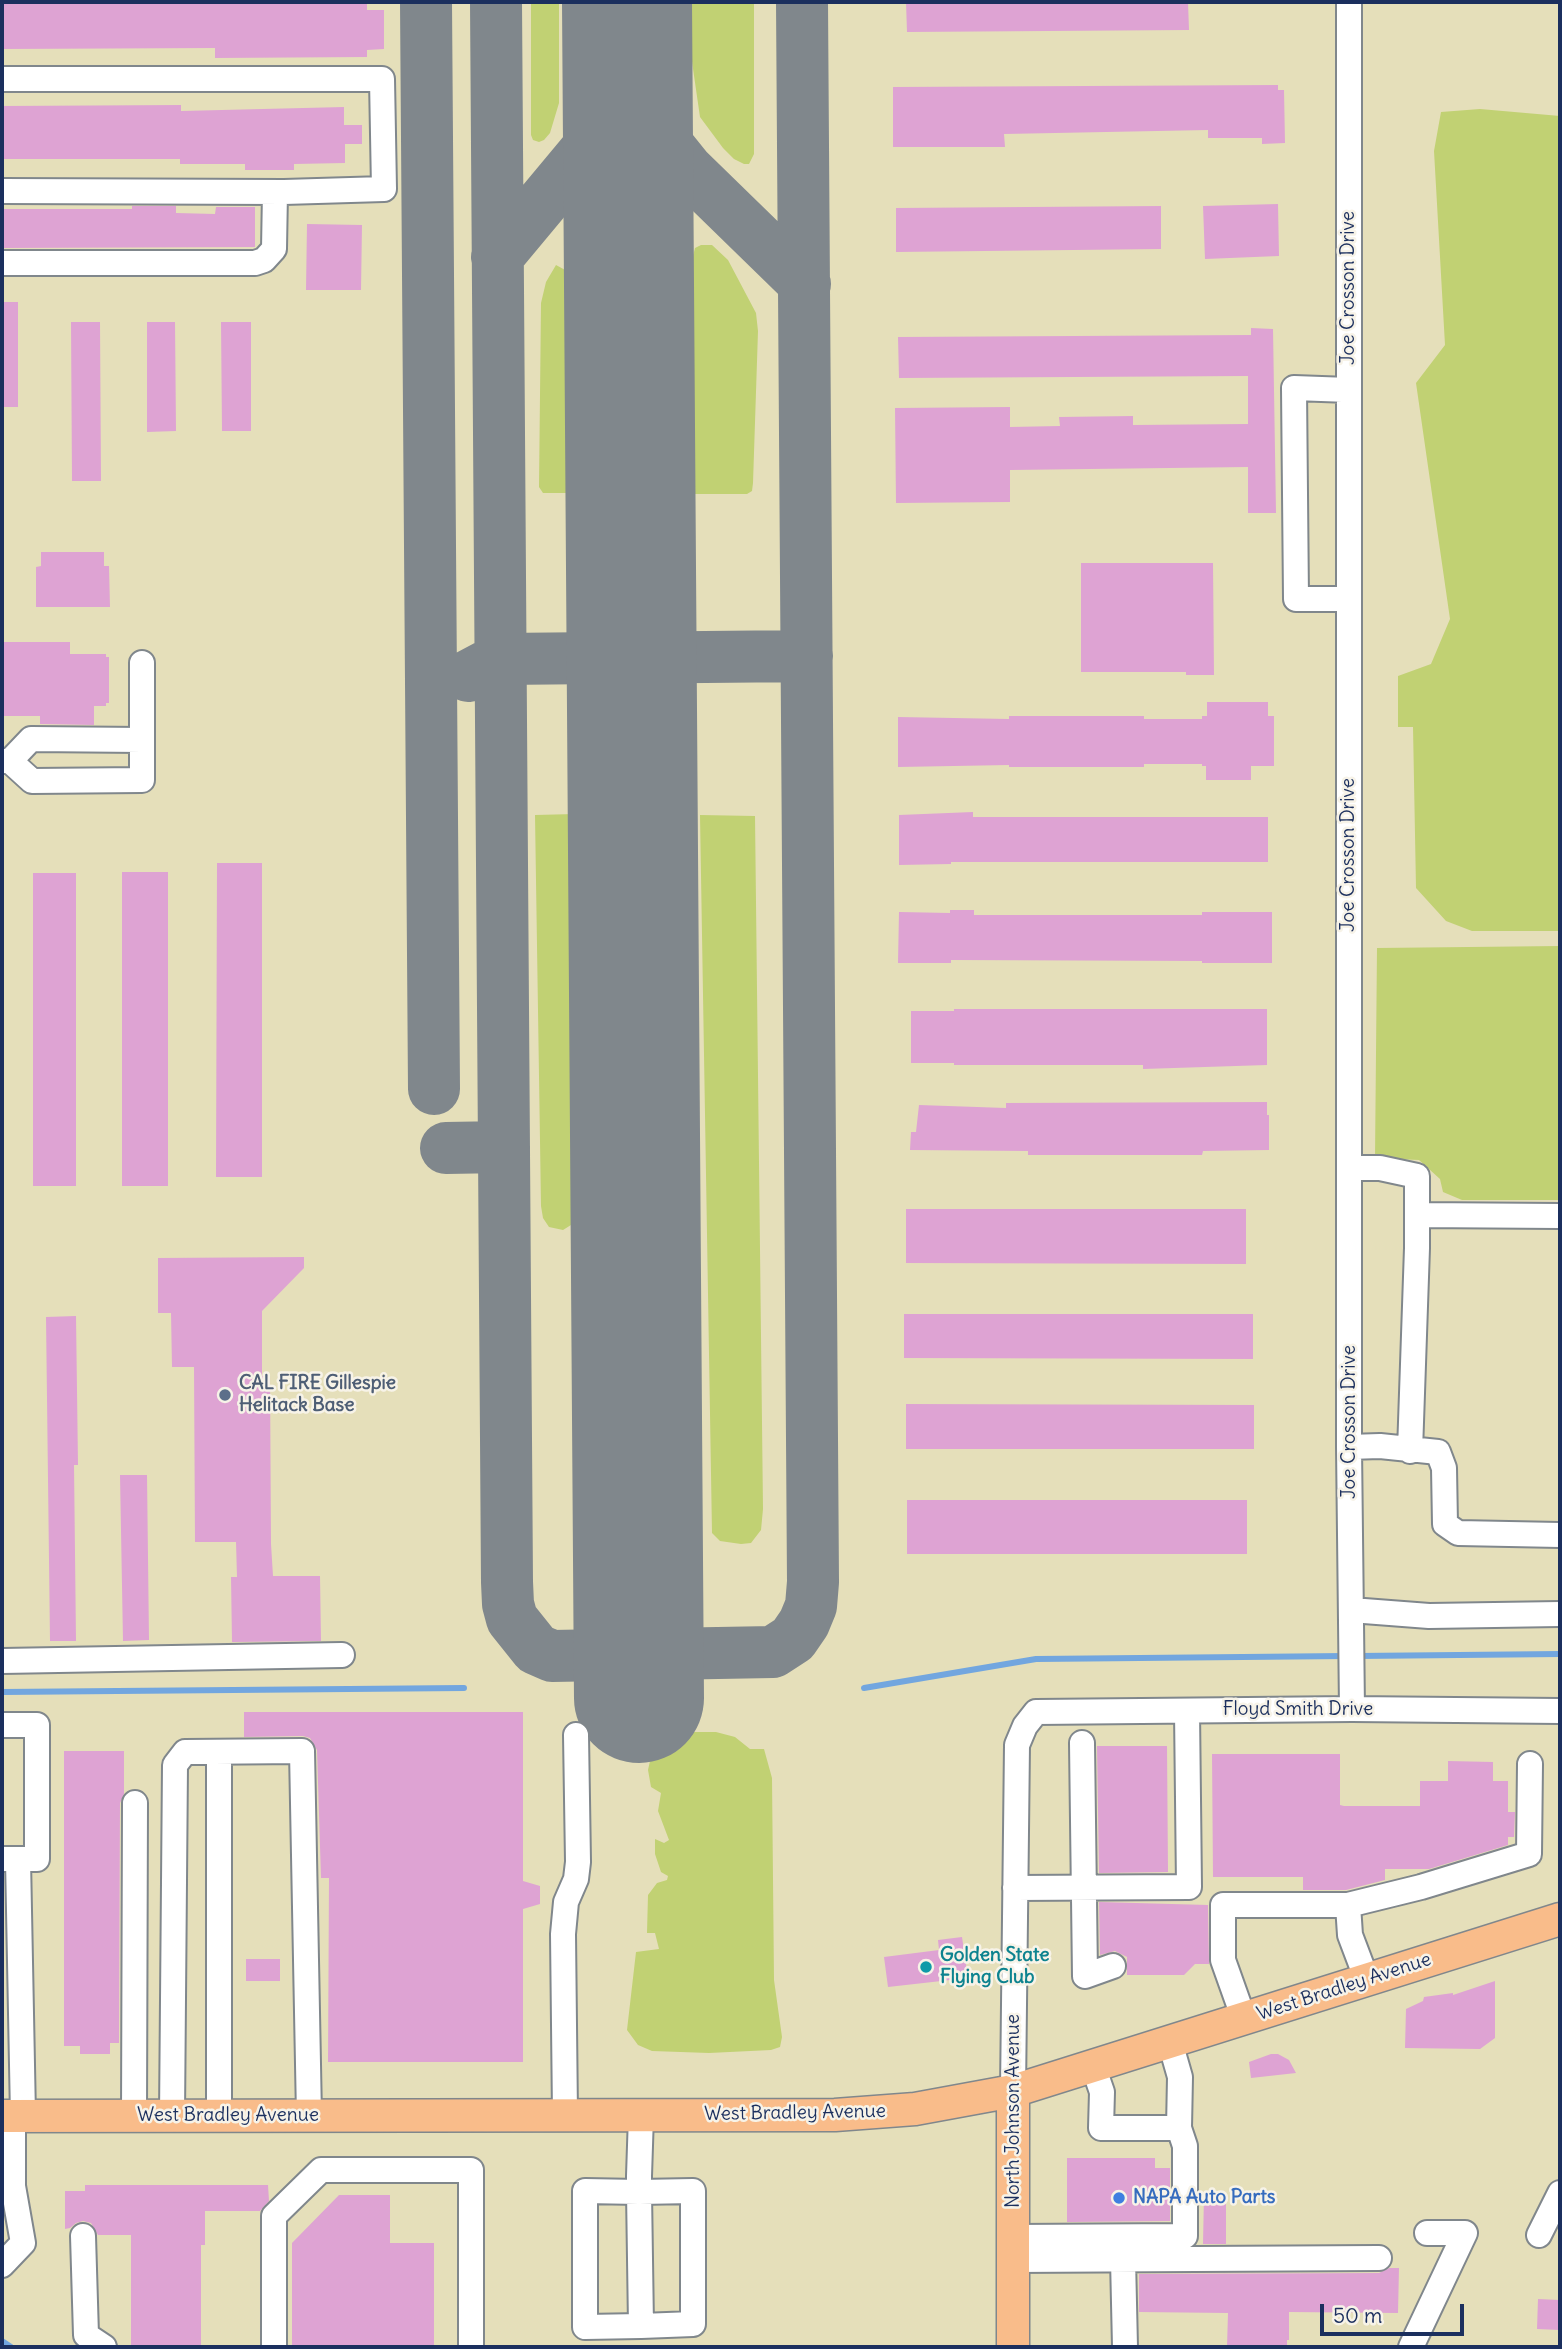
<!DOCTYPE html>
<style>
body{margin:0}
#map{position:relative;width:1562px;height:2349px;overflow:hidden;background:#e5dfba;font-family:Delius,sans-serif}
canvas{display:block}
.frame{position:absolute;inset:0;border:4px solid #1b2f5e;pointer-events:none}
.scale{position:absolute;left:1320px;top:2304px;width:144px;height:32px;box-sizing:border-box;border:4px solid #1b2f5e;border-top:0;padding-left:9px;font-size:21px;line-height:24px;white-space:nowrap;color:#1b2f5e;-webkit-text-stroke:5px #f7f3e8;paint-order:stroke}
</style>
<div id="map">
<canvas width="1562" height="2349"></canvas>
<div class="frame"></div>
<div class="scale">50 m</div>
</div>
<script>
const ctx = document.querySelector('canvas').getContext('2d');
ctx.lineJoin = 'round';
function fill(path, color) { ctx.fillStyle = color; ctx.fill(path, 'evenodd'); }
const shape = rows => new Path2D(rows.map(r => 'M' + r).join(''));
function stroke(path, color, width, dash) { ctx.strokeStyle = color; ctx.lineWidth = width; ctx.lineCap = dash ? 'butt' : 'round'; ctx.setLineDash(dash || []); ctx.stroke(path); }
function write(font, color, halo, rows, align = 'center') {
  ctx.font = font + ' Delius,sans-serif'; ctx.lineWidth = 5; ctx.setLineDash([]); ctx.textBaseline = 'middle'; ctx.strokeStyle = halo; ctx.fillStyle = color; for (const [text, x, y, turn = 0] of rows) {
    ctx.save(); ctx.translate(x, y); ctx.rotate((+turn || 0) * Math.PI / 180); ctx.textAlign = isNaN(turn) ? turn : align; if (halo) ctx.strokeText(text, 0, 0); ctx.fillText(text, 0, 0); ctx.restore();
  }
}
const green = shape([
 [531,2,559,2,559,103,550,133,544,140,539,142,533,140,531,135],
 [692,2,754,2,754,154,749,164,744,164,734,159,723,148,700,117,691,55],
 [1480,109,1560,116,1560,931,1472,931,1446,921,1416,888,1413,727,1398,727,1398,676,1431,664,1450,619,1416,383,1445,345,1434,151,1441,112],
 [701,245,712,245,728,260,756,313,758,331,753,483,752,491,747,494,694,494,692,490,693,256,695,248],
 [556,265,567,271,569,490,568,493,543,493,539,487,541,303,546,282],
 [575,814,576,1207,571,1225,563,1230,549,1227,543,1218,541,1206,535,815],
 [700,815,755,816,763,1509,761,1530,751,1543,741,1544,720,1541,712,1533],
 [1560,946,1560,1200,1462,1200,1443,1192,1440,1179,1419,1160,1375,1158,1377,948],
 [652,1732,716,1732,735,1737,750,1749,764,1749,772,1778,774,1980,782,2037,780,2047,771,2050,709,2053,652,2051,638,2045,627,2030,636,1952,659,1949,655,1933,647,1933,648,1895,657,1883,667,1880,668,1876,661,1872,655,1854,655,1839,664,1843,669,1840,658,1811,661,1793,651,1787,648,1770,654,1743]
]);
const stream = shape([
 [1357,1656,1560,1654],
 [864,1688,1036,1659,1346,1656],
 [2,1692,464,1688],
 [2,2341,11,2347]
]);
const taxiway = shape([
 [426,2,434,1089],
 [496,2,507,1582,508,1604,512,1619,536,1649,552,1656,773,1652,793,1639,804,1623,811,1606,813,1582,802,2],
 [627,62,650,123,687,169,805,284],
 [497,257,602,131,621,88,627,62],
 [468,676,500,659,807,656],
 [446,1148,504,1147]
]);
const runway = shape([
 [627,2,639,1698]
]);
const building = shape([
 [906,2,1188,2,1189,30,907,32],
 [2,4,367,4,367,10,384,10,384,49,367,50,367,57,215,58,215,48,2,49],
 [1278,85,1278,90,1284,90,1285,143,1262,144,1262,138,1208,138,1208,130,1004,134,1005,147,893,147,893,87],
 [181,105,181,111,344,107,344,125,362,125,362,144,345,144,345,163,294,164,294,170,245,170,245,164,180,164,180,159,2,159,2,106],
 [1278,204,1279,256,1205,259,1203,206],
 [132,206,176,206,176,213,215,214,216,207,255,207,255,247,2,248,2,209,132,209],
 [1161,206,1161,249,896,252,896,208],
 [307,224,362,225,361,290,306,290],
 [2,302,18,302,18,407,2,407],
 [71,322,100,322,101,481,72,481],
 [147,322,175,322,176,431,147,432],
 [221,322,251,322,251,431,222,431],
 [1251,328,1273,329,1276,513,1248,513,1248,467,1010,470,1010,502,896,503,895,408,1010,407,1010,427,1060,426,1059,417,1133,416,1133,425,1248,424,1248,376,899,378,898,337,1251,335],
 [41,552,104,552,104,566,109,566,110,607,36,607,36,567,41,566],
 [1081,563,1213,563,1214,675,1186,675,1186,672,1081,672],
 [2,642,70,642,70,654,106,654,106,657,109,657,109,703,106,703,106,706,94,706,94,725,40,724,40,716,2,716],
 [1207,702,1268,702,1268,716,1274,716,1274,766,1251,766,1251,780,1206,780,1206,766,1202,766,1202,764,1144,764,1144,767,1009,767,1009,765,898,767,898,717,1009,719,1009,716,1144,716,1144,719,1202,719,1202,716,1207,716],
 [973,812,973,817,1268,817,1268,862,951,862,951,864,899,865,899,815],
 [217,863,262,863,262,1177,216,1177],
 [122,872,168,872,168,1186,122,1186],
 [33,873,76,873,76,1186,33,1186],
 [950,910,974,910,974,915,1202,915,1202,912,1272,912,1272,963,1202,963,1202,961,951,960,951,963,898,963,899,912,950,913],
 [954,1009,1267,1009,1267,1065,1143,1069,1143,1065,954,1065,954,1063,911,1063,911,1011,954,1011],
 [1267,1102,1267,1115,1269,1115,1269,1150,1203,1151,1202,1155,1028,1155,1028,1151,910,1150,911,1132,916,1132,919,1105,1006,1108,1006,1103],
 [906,1209,1246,1209,1246,1264,906,1263],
 [304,1257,304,1268,262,1311,262,1376,270,1375,271,1544,273,1576,320,1576,321,1641,232,1642,231,1577,237,1577,236,1542,195,1542,194,1367,172,1367,171,1313,158,1313,158,1258],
 [904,1314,1253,1314,1253,1359,904,1358],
 [76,1316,78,1465,74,1465,76,1641,50,1641,46,1317],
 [906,1404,1254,1405,1254,1449,906,1449],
 [120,1475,147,1475,149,1640,123,1641],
 [907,1500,1247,1500,1247,1554,907,1554],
 [244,1712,523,1712,523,1881,540,1886,540,1904,523,1909,523,2062,328,2062,329,1878,321,1878,317,1750,310,1738,303,1736,244,1737],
 [1097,1746,1167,1746,1168,1872,1099,1873],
 [64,1751,124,1751,124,1794,120,1803,119,2043,110,2043,110,2054,80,2054,80,2046,64,2046],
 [1212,1754,1340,1754,1340,1805,1344,1806,1420,1806,1420,1781,1448,1781,1448,1761,1493,1762,1493,1781,1508,1781,1508,1812,1515,1812,1514,1837,1508,1837,1508,1845,1429,1869,1385,1869,1385,1880,1346,1890,1303,1890,1303,1877,1213,1877],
 [1099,1902,1208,1905,1209,1964,1195,1964,1184,1975,1127,1975,1127,1957,1115,1951,1100,1955],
 [962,1937,968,1978,888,1987,884,1957,939,1950,938,1940],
 [246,1959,280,1959,280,1981,246,1981],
 [1495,1981,1495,2038,1480,2049,1405,2048,1406,2009,1423,2001,1424,1997,1453,1993,1453,1995],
 [1271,2054,1278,2054,1289,2060,1296,2073,1251,2078,1249,2062],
 [1067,2158,1155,2158,1155,2168,1170,2168,1170,2221,1067,2222],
 [85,2185,268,2185,269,2201,260,2211,205,2211,205,2245,201,2245,201,2347,131,2347,131,2235,98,2235,91,2223,83,2221,76,2223,70,2228,65,2229,65,2191,85,2191],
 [339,2195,390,2195,390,2243,434,2243,434,2347,292,2347,292,2243],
 [1204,2195,1226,2195,1226,2244,1203,2244],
 [1389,2268,1399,2268,1398,2313,1289,2312,1289,2340,1287,2340,1287,2345,1282,2345,1282,2347,1227,2347,1228,2313,1139,2312,1139,2274,1379,2273],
 [1538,2299,1560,2300,1560,2330,1537,2329]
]);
const minor = shape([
 [1349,2,1349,1447,1352,1709],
 [2,79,382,79,384,189,284,192,2,191],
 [2,263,255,263,264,260,274,249,275,192],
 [1349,599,1296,599,1294,388,1349,390],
 [2,761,10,761,32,781,142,780,142,663],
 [10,761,31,739,142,740],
 [1350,1168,1380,1168,1417,1176,1417,1248,1410,1451],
 [1417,1215,1560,1216],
 [1349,1447,1380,1446,1438,1452,1444,1468,1445,1524,1458,1533,1560,1535],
 [1351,1610,1429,1616,1560,1614],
 [2,1661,342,1655],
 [2,1725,37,1725,37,1859,18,1859],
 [1082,1743,1085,1976,1113,1966],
 [2,1859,18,1859,23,2116],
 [1015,1888,1189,1887,1187,1711],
 [1348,1905,1421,1887,1529,1854,1530,1764],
 [1244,2019,1223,1960,1223,1905,1348,1905,1350,1935,1367,1980],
 [1093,2066,1102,2092,1101,2128,1179,2128,1180,2077,1170,2042],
 [1013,2091,1017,1745,1025,1726,1036,1712,1352,1709,1560,1711],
 [565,2115,563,1934,566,1902,576,1879,578,1862,576,1735],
 [134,2116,135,1803],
 [172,2116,175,1765,185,1752,302,1751,309,2116],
 [219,2116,219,1752],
 [1539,2235,1560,2193],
 [83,2236,86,2335,104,2347],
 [1013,2237,1185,2236,1185,2146,1179,2128],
 [1123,2259,1125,2347],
 [1013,2260,1379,2258],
 [2,2265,23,2243,13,2186,13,2116],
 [641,2326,585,2327,585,2191,639,2192,693,2191,693,2324,641,2326,639,2192,639,2176,641,2115],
 [274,2347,274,2216,321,2170,471,2170,471,2347],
 [1411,2347,1465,2233,1427,2233]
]);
const major = shape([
 [1013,2091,1013,2347],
 [2,2116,835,2115,915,2109,1013,2091,1560,1919]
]);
const markers = [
 [225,1395,7,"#5c6f8a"],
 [926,1967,7,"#0f9aa8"],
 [1119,2198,7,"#3f7fe0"]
];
const streetNames = [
 ["Joe Crosson Drive",1349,288,-90],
 ["Joe Crosson Drive",1349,855,-90],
 ["Joe Crosson Drive",1350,1422,-90],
 ["Floyd Smith Drive",1298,1710],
 ["West Bradley Avenue",1344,1987,-18],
 ["North Johnson Avenue",1014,2111,-90],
 ["West Bradley Avenue",795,2113,-1],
 ["West Bradley Avenue",228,2116]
];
const serviceNames = [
 ["CAL FIRE Gillespie",239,1384],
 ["Helitack Base",239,1406]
];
const cultureNames = [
 ["Golden State",940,1956],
 ["Flying Club",940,1978]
];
const shopNames = [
 ["NAPA Auto Parts",1133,2198]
];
fill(green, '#c1d173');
stroke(stream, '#72a6df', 6);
stroke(taxiway, '#80878c', 52);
stroke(runway, '#80878c', 130);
fill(building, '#dea3d3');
stroke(minor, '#80878c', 28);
stroke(major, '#80878c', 35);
stroke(minor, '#fff', 24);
stroke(major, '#f9bc8a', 32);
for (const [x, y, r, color] of markers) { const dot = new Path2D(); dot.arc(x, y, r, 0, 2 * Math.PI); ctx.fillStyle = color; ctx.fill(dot); stroke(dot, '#f7f3e8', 2.5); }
write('19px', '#1b2f5e', '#f7f3e8', streetNames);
write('bold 19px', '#4e5e75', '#f7f3e8', serviceNames, 'left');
write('bold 19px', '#0d838f', '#f7f3e8', cultureNames, 'left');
write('bold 19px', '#366cbe', '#f7f3e8', shopNames, 'left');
</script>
